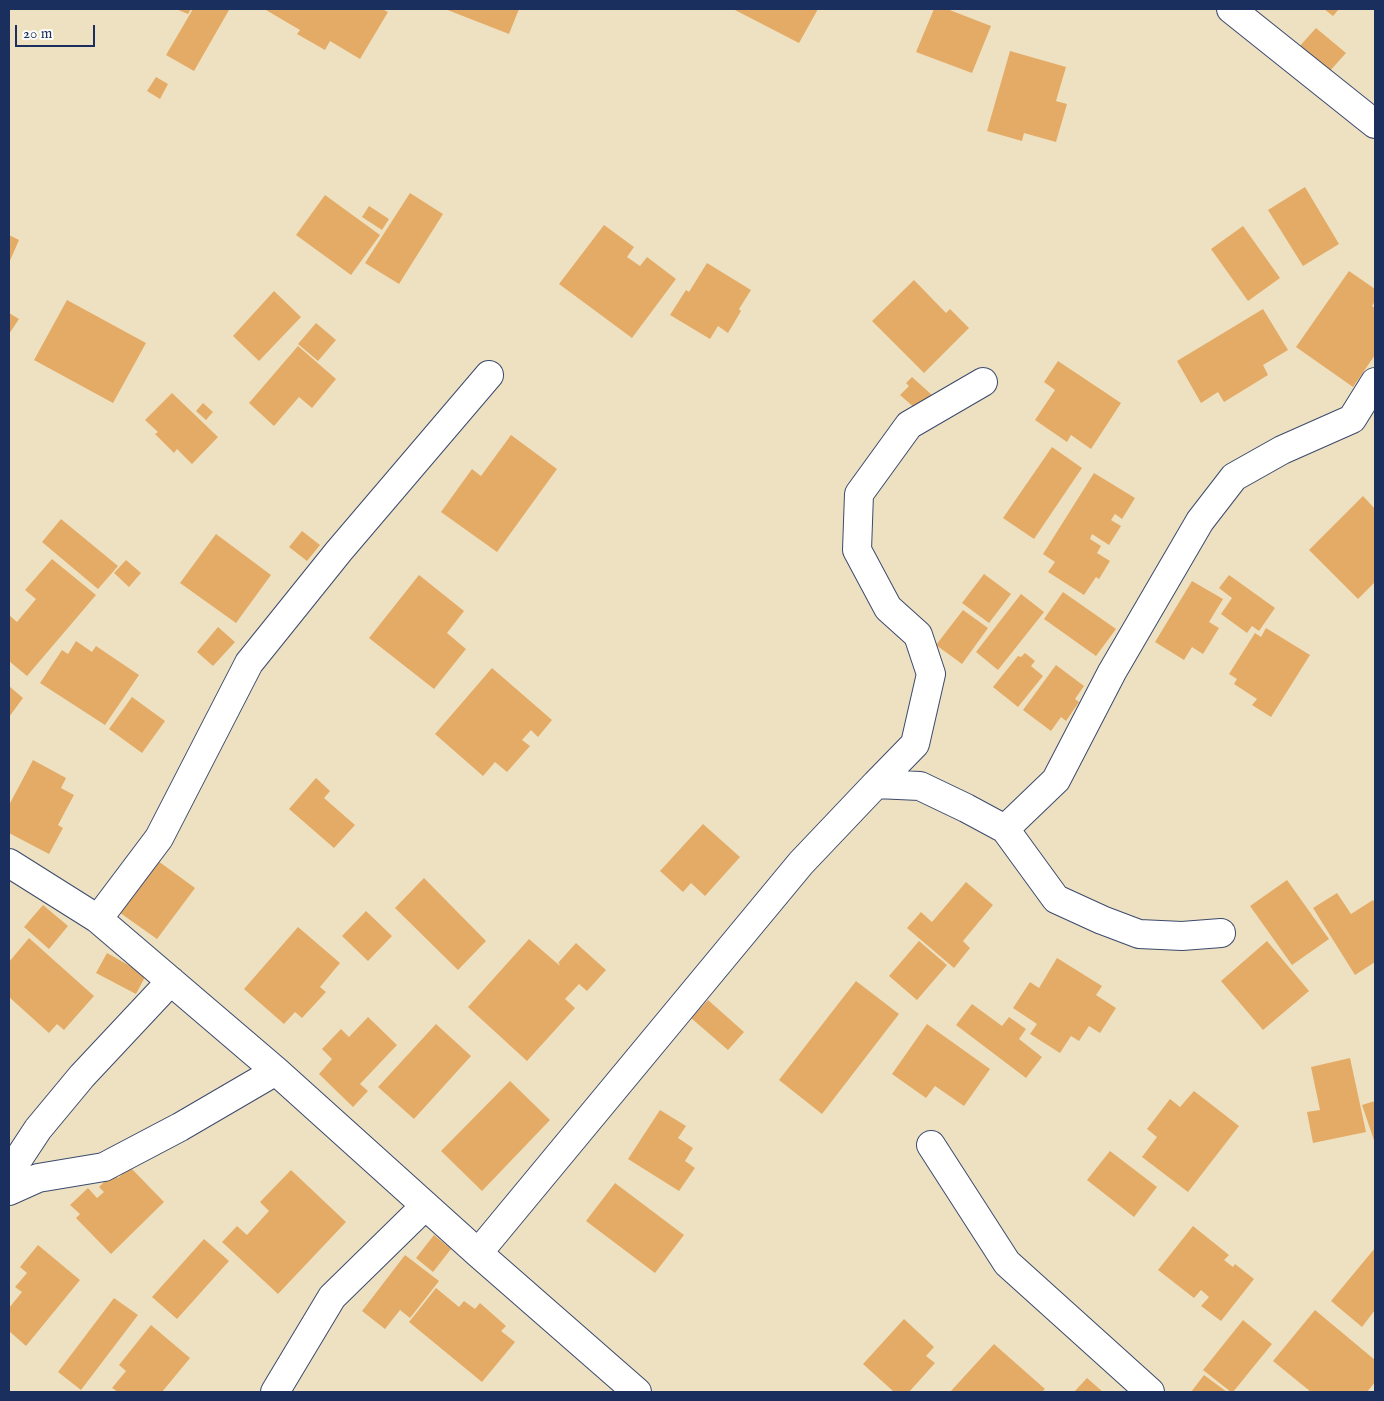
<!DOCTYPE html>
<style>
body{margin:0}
#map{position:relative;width:1384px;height:1401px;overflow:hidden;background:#eee1c1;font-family:"IM FELL English",serif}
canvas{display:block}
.frame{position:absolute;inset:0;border:10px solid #1b2f5e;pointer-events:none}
.scale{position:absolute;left:15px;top:25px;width:80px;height:22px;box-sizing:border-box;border:2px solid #1b2f5e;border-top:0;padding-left:6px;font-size:15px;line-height:18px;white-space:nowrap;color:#1b2f5e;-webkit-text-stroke:4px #fdfcf7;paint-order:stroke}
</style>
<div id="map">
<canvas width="1384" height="1401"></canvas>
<div class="frame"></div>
<div class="scale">20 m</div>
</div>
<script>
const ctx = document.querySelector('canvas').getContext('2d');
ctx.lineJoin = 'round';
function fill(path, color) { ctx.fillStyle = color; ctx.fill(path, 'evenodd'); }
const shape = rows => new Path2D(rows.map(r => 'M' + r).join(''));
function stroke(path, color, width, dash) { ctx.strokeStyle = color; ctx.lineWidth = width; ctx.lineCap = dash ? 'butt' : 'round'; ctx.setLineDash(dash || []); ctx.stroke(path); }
const building = shape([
 [176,9,191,9,188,14],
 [193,9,227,9,229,10,194,71,166,55],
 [267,9,382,9,388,12,360,59,330,41,325,50,297,34,300,30,266,10],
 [445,9,519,9,509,34],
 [733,9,818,9,799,43],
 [934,9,947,9,991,26,972,73,916,52],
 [1324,9,1339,9,1333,16],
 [1316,28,1346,53,1328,73,1298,48],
 [1010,51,1066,67,1056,101,1067,104,1056,142,1024,133,1022,141,987,131],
 [156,77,168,84,160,99,147,91],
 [1305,187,1339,244,1303,266,1268,210],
 [410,193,443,214,399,284,365,263],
 [325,195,380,235,351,275,296,235],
 [369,206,389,219,382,230,362,217],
 [604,225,634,247,627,257,640,266,647,257,676,279,632,338,559,284],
 [1243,226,1280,278,1248,301,1211,249],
 [9,235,19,240,9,263],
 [707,263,751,290,739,309,741,311,728,333,718,326,710,339,670,315,686,290,689,292],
 [1349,271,1375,289,1375,301,1372,306,1375,308,1375,355,1353,387,1296,347],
 [914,280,946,313,950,309,969,328,924,373,872,321],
 [274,291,301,317,259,361,233,336],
 [67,300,146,343,113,403,34,360],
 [1263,309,1288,350,1263,365,1268,375,1224,402,1218,392,1201,403,1177,361],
 [9,313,19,319,9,334],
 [316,323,336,340,318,361,298,344],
 [298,346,336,379,312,408,299,397,274,426,249,403],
 [1058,361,1121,403,1091,449,1071,435,1067,442,1035,420,1055,390,1044,382],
 [912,377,932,395,917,410,900,395,909,386,906,383],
 [172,393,218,437,192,464,177,449,174,453,155,434,158,432,145,420],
 [203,403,213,412,206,420,196,411],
 [511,435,557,469,497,552,441,512,472,469,481,476],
 [1052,447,1082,468,1034,539,1003,518],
 [1094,473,1135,498,1122,519,1115,514,1111,520,1121,526,1109,545,1092,534,1090,539,1101,546,1097,553,1110,561,1099,579,1096,577,1084,595,1048,572,1055,562,1043,554],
 [1363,496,1375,509,1375,582,1358,599,1309,550],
 [61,519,118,566,98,589,42,542],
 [302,531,320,545,307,561,289,547],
 [216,534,271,575,236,623,180,583],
 [52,559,96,595,27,676,9,661,9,615,17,622,36,599,25,590],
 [126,560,141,573,129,587,114,573],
 [984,574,1011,594,989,623,962,603],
 [419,575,464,611,447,633,466,649,434,689,369,638],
 [1229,575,1275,608,1259,631,1252,626,1247,633,1221,614,1232,598,1219,588],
 [1192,581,1223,599,1209,622,1219,628,1203,654,1192,647,1184,660,1155,642],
 [1063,592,1116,629,1096,656,1044,619],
 [1021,594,1044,612,998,670,976,652],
 [963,610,988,628,962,664,936,645],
 [218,627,235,642,213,666,197,652],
 [1266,628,1310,655,1271,717,1252,705,1257,699,1234,684,1237,679,1229,674,1255,633,1261,637],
 [76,641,92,652,96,646,139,675,105,725,40,683,62,650,68,654],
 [1025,653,1035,661,1031,666,1043,676,1018,707,993,687,1018,656,1021,657],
 [1056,665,1084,686,1075,699,1079,702,1066,721,1061,717,1051,731,1023,710],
 [492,668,552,720,538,737,531,730,522,740,530,746,507,772,495,762,483,776,435,734],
 [9,686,23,698,9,717],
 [132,697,165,721,142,753,109,729],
 [33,760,66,778,61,788,74,795,58,825,63,828,49,854,9,833,9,805],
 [316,778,330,791,324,798,355,825,334,848,289,809],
 [703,824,740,857,705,896,691,883,683,892,660,871],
 [154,858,195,888,157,939,116,910],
 [424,878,486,941,458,970,395,908],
 [1287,880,1329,939,1292,965,1250,906],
 [966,882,993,905,963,941,970,948,954,968,907,928,921,912,932,922],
 [1337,893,1351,914,1373,900,1375,903,1375,962,1355,975,1313,908],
 [43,905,68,926,49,949,24,927],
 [366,911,392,936,368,961,342,936],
 [298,927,340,963,320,987,326,992,302,1018,295,1012,284,1024,244,989],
 [29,938,94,996,64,1030,57,1024,49,1033,9,997,9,962],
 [529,939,559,965,560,964,558,963,576,943,606,970,587,991,579,984,565,999,575,1008,527,1061,468,1007],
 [919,941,947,965,917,1000,889,976],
 [1267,941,1309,991,1263,1030,1221,981],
 [107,953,146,975,136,994,96,973],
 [1057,958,1102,986,1096,995,1116,1008,1100,1033,1089,1026,1079,1041,1071,1036,1060,1053,1030,1034,1037,1024,1013,1008,1030,982,1039,988],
 [856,981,899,1014,822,1114,779,1080],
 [708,1000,744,1032,728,1050,691,1018],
 [972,1004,1002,1026,1009,1017,1026,1029,1019,1039,1042,1057,1026,1078,956,1025],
 [368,1017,397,1045,360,1084,368,1091,353,1107,319,1074,332,1059,322,1049,341,1029,349,1037],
 [436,1024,471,1056,414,1119,378,1087],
 [927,1024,990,1069,964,1106,935,1086,926,1098,892,1074],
 [1350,1058,1366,1132,1313,1143,1307,1112,1320,1110,1311,1067],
 [510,1081,550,1120,482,1191,441,1151],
 [1194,1091,1239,1126,1188,1192,1142,1157,1157,1137,1147,1129,1170,1099,1180,1107],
 [1375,1101,1375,1143,1362,1105],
 [660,1110,686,1126,678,1138,693,1148,685,1161,695,1168,679,1191,628,1159],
 [1110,1151,1157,1187,1134,1217,1087,1180],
 [130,1167,164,1202,111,1254,76,1218,80,1214,70,1205,88,1188,97,1198,104,1192,99,1187,113,1173,118,1178],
 [291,1170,346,1222,278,1294,222,1242,237,1226,247,1235,269,1211,260,1202],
 [615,1183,684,1235,655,1273,586,1221],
 [1193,1226,1229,1255,1224,1260,1233,1267,1235,1264,1254,1279,1221,1321,1201,1306,1209,1297,1201,1290,1194,1298,1158,1270],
 [434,1235,451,1249,433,1272,416,1258],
 [204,1239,229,1261,177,1319,152,1297],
 [38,1245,80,1280,26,1346,9,1331,9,1308,22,1292,15,1287,27,1273,20,1267],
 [1375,1248,1375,1310,1362,1327,1331,1301],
 [405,1255,439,1281,410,1318,400,1310,385,1329,362,1311],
 [436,1288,459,1307,464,1301,475,1309,480,1303,506,1326,501,1331,515,1342,482,1382,409,1322],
 [114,1298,138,1315,81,1390,58,1372],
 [1315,1310,1375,1360,1375,1382,1367,1392,1311,1392,1273,1361],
 [904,1319,934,1347,926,1356,935,1363,909,1392,894,1392,863,1364],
 [1243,1320,1272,1344,1233,1392,1231,1392,1203,1370],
 [151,1325,190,1358,162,1392,118,1392,112,1388,126,1371,119,1365],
 [994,1344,1045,1389,1042,1392,950,1392],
 [1204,1375,1227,1392,1191,1392],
 [1087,1378,1103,1392,1074,1392]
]);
const minor = shape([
 [1231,9,1375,124],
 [876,784,915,744,931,674,918,635,888,608,857,550,859,494,909,425,983,382],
 [1005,829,1056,780,1112,672,1200,521,1234,477,1282,450,1352,419,1375,382],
 [9,863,98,919,276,1071,478,1253,637,1392],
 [98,919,159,838,249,663,339,551,489,375],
 [931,1145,1007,1263,1150,1392],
 [9,1173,38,1129,82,1076,171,981],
 [9,1191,38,1178,104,1167,180,1127,276,1071],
 [478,1253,801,863,876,784,920,786,966,808,1005,829,1056,899,1102,920,1139,934,1182,936,1221,933],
 [275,1392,332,1297,425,1206]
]);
fill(building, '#e4ab66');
stroke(minor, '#3b4a6d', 30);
stroke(minor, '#fff', 28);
</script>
